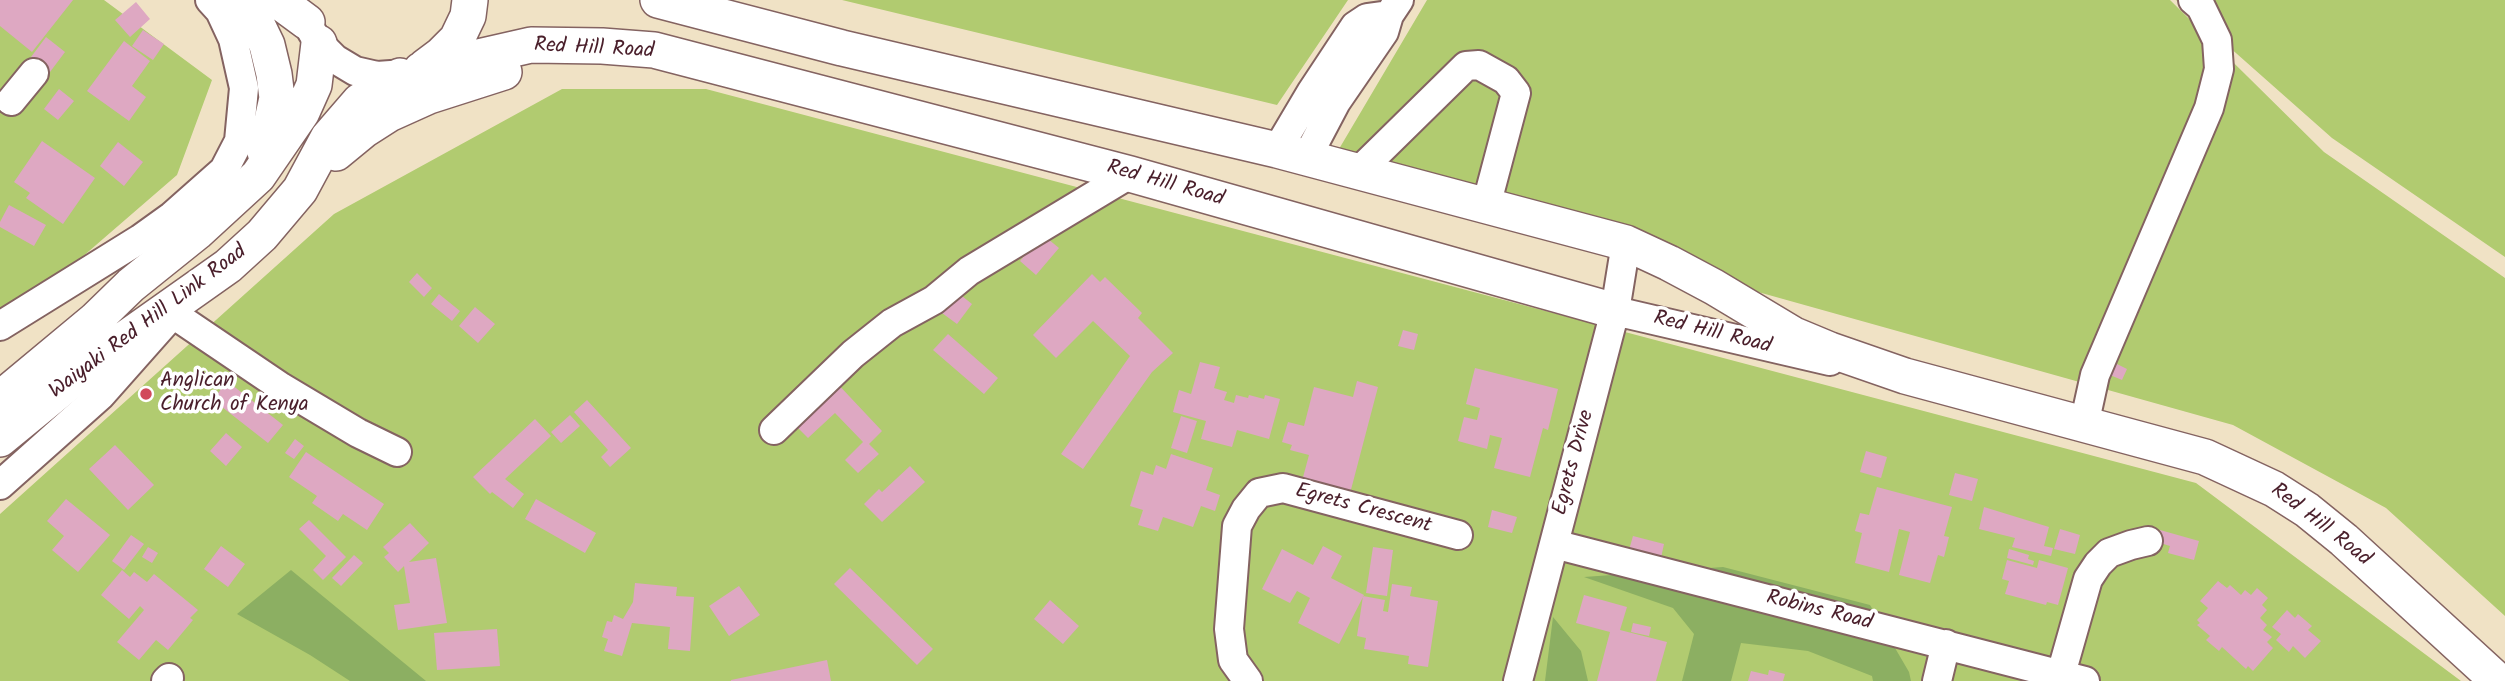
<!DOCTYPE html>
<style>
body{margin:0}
canvas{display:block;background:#f0e2c5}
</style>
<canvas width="2505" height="681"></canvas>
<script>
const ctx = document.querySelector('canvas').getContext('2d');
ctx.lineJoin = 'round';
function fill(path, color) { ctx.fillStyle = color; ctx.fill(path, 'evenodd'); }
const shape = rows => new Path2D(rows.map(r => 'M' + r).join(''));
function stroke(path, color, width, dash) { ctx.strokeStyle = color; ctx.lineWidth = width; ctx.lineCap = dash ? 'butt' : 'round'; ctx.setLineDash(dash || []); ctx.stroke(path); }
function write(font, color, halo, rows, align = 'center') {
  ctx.font = font + ' Kalam,sans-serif'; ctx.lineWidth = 7; ctx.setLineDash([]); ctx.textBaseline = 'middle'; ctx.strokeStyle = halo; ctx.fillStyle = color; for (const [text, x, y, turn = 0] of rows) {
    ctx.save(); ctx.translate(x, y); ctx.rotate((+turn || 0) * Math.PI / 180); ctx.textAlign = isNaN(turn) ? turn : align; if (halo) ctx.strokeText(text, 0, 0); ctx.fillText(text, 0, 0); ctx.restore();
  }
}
const green = shape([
 [0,0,104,0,212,80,177,175,0,328],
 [842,0,1348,0,1277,105],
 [1427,0,2170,0,2324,152,2505,278,2505,616,2386,508,2233,425,1326,171],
 [2176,0,2505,0,2505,257,2332,138],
 [562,89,706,89,2196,483,2461,681,0,681,0,514,334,214]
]);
const forest = shape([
 [1723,567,1870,605,1909,672,1911,681,1873,681,1872,676,1808,651,1741,643,1731,681,1682,681,1694,634,1673,608,1584,577],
 [291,570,426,681,350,681,310,655,237,614],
 [1553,617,1581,651,1588,681,1545,681]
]);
const building = shape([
 [0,0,73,0,32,52,0,26],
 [136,2,150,19,130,37,115,20],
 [143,30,164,44,153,60,132,46],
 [46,37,65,52,50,72,31,57],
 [124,41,150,61,132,86,146,97,129,121,87,91],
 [59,89,74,101,58,120,44,109],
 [42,141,95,178,63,224,26,198,30,193,14,182],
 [118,142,143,162,124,186,100,166],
 [9,205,46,225,34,246,0,227,0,222],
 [1042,234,1059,248,1036,275,1020,261],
 [417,273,432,288,424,297,409,282],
 [1092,274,1100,282,1105,277,1142,313,1138,318,1173,353,1152,372,1083,469,1061,454,1130,356,1093,321,1056,358,1033,335],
 [957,292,972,304,957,324,942,313],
 [439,294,460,311,452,321,431,304],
 [475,307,495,324,478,343,459,326],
 [1403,330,1418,334,1414,350,1398,346],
 [948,334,998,378,984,394,933,350],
 [1200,362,1220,367,1214,388,1227,392,1224,400,1234,403,1236,395,1248,398,1249,395,1264,399,1265,395,1280,399,1269,439,1237,430,1232,447,1201,439,1206,421,1173,412,1179,390,1191,394],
 [2115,363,2127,369,2122,380,2110,375],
 [1475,368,1558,389,1548,430,1543,428,1530,477,1494,468,1502,438,1490,435,1487,449,1458,441,1464,417,1477,420,1480,408,1466,404],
 [834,380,882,431,869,444,879,454,858,473,845,460,863,442,835,413,808,438,791,421],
 [227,381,283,425,268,443,213,400],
 [1357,381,1378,387,1348,501,1302,481,1309,455,1290,450,1292,445,1282,442,1288,422,1304,426,1314,387,1353,397],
 [587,400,631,448,610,467,601,457,608,450,574,412],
 [570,415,580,426,561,443,551,432],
 [1181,416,1197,421,1187,453,1171,448],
 [535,419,551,436,505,479,524,494,513,508,492,492,490,494,473,477],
 [226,433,242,447,226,466,210,451],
 [295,439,304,446,294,459,285,453],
 [115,445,154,485,128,510,89,469],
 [1866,451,1887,457,1881,478,1860,472],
 [306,452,384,504,367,530,343,514,338,521,312,503,317,496,289,477],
 [1171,454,1213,468,1206,490,1220,495,1215,511,1201,506,1193,527,1163,517,1158,531,1138,525,1143,510,1130,506,1141,471,1153,475,1156,465,1166,469],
 [910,466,925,482,882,522,864,504,879,489,882,492],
 [1955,473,1978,479,1972,501,1949,495],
 [1877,487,1952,507,1944,536,1949,537,1944,557,1938,555,1930,583,1899,575,1910,532,1899,529,1889,572,1855,563,1862,533,1855,531,1860,513,1869,515],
 [66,499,110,535,78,572,52,550,64,536,47,521],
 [536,499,596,533,585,553,525,519],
 [1984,507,2049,527,2044,546,2053,548,2051,556,2012,547,2015,538,1979,529],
 [1492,510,1517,517,1512,533,1488,527],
 [309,520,346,557,323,580,313,570,326,556,299,529],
 [410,523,429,543,409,562,436,558,447,623,398,630,394,605,410,603,404,566,398,572,384,557,389,553,383,547],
 [2060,529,2080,535,2075,554,2054,549],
 [2160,530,2199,541,2194,560,2168,553,2170,546,2157,542],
 [131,535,144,544,124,570,112,561],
 [1633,536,1664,544,1661,558,1629,550],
 [221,546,245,564,228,587,204,569],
 [1323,546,1342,556,1331,578,1364,595,1339,644,1298,623,1310,598,1297,591,1290,603,1262,589,1282,549,1313,565],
 [148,547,158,553,152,563,142,557],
 [1373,547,1393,550,1387,596,1366,593],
 [2009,549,2029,555,2028,559,2034,561,2033,565,2007,558],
 [354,555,363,563,341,586,332,578],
 [2007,560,2037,568,2039,560,2068,568,2058,605,2047,602,2046,605,2005,594,2009,581,2002,579],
 [850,568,933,649,917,665,834,584],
 [122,570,130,577,134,572,147,582,154,574,198,610,190,618,193,620,168,650,156,640,139,660,117,642,144,610,140,606,129,619,101,595],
 [2218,581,2227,588,2230,585,2241,595,2245,590,2251,595,2257,588,2268,598,2262,605,2267,610,2260,618,2267,625,2263,630,2272,637,2267,642,2273,648,2253,671,2248,666,2246,669,2222,647,2219,651,2206,640,2210,636,2197,625,2200,623,2197,620,2208,608,2200,601],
 [635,583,677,587,676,596,694,597,690,651,668,649,670,627,632,623,622,656,604,651,608,639,602,637,607,621,612,622,614,615,623,619,633,602],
 [1392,584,1412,587,1410,596,1438,601,1428,667,1408,664,1409,656,1364,649,1366,638,1357,636,1363,596,1385,600,1383,611,1388,612],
 [739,586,760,615,729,636,709,606],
 [1584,595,1627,607,1620,630,1667,642,1656,681,1597,681,1610,632,1576,623],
 [1050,600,1079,626,1063,644,1034,619],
 [2287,610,2295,618,2298,614,2312,626,2308,630,2321,641,2305,658,2293,646,2289,652,2276,640,2281,634,2272,627],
 [1633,623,1651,627,1649,636,1631,632],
 [497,629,500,666,437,670,434,633],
 [827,660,831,681,731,681,731,680],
 [1769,670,1785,674,1783,681,1748,681,1751,671,1768,675]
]);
const minor = shape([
 [312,32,319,43,335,59,355,71,377,76,405,74],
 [11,101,34,73],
 [1277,150,1312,91,1355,26,1367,18,1389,15],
 [1306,159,1336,102,1384,32,1389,15,1399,0],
 [1358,172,1466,66,1479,65,1506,80,1516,93,1486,206],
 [1615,311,1830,361],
 [173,314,281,387,358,433,397,452],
 [0,326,140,239,172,216,224,170,239,141,244,88,233,39,220,11,210,0],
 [2084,425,2095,375,2209,108,2219,69,2217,40,2201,7,2193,0],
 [774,430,853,354,892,323,934,300,969,271,1130,174],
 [0,485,101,395,171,316],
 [1554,544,2085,681],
 [2061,674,2088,579,2098,564,2109,553,2131,545,2148,541],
 [166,681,169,678],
 [1248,681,1233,660,1229,629,1237,526,1246,509,1259,493,1283,488,1458,535],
 [1518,681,1615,311,1626,243],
 [1937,681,1946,644]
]);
const major = shape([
 [241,0,255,20,267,45,274,74,277,98,265,152],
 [277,0,307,22],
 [658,0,842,48,1277,150,1626,243,1669,263,1714,287,1794,335,1830,350,1905,376,2205,457,2274,489,2307,510,2344,540,2498,681],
 [425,67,441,55,457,39,468,16,470,0],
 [421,70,531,45,602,46,654,50,1130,174,1615,311],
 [336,153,364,130,389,114,429,96,504,72],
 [0,399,95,320,131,285,197,232,258,176,302,112,314,85,319,43],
 [0,439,105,353,228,266,262,235,300,190,328,138,360,101,400,76]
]);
const markers = [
 [146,394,7,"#d1495b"]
];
const streetNames = [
 ["Red Hill Road",594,50,3],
 ["Red Hill Road",1165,185,16],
 ["Waiyaki Red Hill Link Road",149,323,-37],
 ["Red Hill Road",1712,334,14],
 ["Egrets Drive",1575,463,-75],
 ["Egrets Crescent",1363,510,15],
 ["Red Hill Road",2320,526,38],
 ["Robins Road",1819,612,14]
];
const poiNames = [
 ["Anglican",160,382],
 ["Church of Kenya",160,406]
];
fill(green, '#b1cb70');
fill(forest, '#8caf62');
fill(building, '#dea8c2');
stroke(minor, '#846361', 32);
stroke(major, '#846361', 38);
stroke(minor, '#fff', 28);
stroke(major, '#fff', 35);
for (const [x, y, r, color] of markers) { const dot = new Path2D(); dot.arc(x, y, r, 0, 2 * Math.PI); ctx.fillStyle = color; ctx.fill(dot); stroke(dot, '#fff', 2.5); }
write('21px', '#4a1f2b', '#fff', streetNames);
write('21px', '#4a1f2b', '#fff', poiNames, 'left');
</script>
